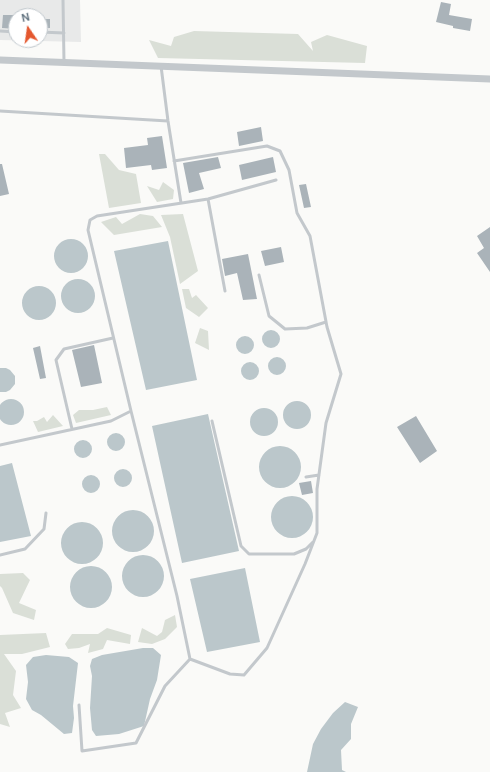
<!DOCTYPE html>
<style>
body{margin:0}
#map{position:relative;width:490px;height:772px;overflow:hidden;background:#fafaf8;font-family:"DM Sans",sans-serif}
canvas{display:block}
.north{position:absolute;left:8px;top:8px;width:40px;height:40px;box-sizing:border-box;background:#fff;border:1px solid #c1c8cd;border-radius:50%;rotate:347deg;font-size:11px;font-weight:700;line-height:16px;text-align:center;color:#657683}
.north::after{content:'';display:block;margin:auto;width:14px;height:18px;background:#e4572e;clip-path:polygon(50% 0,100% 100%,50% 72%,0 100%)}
</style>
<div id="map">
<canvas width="490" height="772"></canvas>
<div class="north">N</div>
</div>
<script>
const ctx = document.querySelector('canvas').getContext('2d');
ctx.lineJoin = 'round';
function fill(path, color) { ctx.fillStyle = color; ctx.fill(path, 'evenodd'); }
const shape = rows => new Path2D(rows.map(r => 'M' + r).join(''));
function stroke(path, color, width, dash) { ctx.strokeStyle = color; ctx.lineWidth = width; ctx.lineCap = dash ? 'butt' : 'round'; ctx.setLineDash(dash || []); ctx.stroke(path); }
const built = shape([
 [0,0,80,0,81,42,0,40],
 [16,16,40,16,40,40,16,40]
]);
const green = shape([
 [194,31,298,34,313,51,311,42,327,35,367,46,365,63,158,58,149,40,171,46,174,37],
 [99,154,105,154,119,170,136,174,141,203,109,208],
 [163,182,174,190,173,199,157,202,147,186,159,190],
 [140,214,153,216,162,227,114,235,101,222,116,217,122,224],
 [183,214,198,271,180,284,170,237,161,215],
 [182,289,189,289,192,298,196,295,208,308,199,317,186,308],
 [200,328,208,331,209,350,195,343],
 [107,407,111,415,76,423,73,415,79,410,93,410],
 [53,415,63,426,38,432,33,421,37,421,44,417,47,422],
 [23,573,30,580,19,603,36,610,34,620,13,613,2,588,0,586,0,574],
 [175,615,177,627,165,639,152,644,138,642,142,628,157,636,162,632,165,620],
 [107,628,131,635,130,644,107,640,103,649,88,653,90,644,79,648,68,649,65,644,72,634,98,634],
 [46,633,50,647,22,654,4,654,16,671,13,695,21,708,5,713,10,727,0,724,0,635]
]);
const water = shape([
 '54 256a17 17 0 1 1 34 0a17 17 0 1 1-34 0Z',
 [168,241,197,380,146,390,114,251],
 '61 296a17 17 0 1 1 34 0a17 17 0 1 1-34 0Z',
 '22 303a17 17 0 1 1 34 0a17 17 0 1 1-34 0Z',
 '262 339a9 9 0 1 1 18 0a9 9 0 1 1-18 0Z',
 '236 345a9 9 0 1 1 18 0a9 9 0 1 1-18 0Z',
 '268 366a9 9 0 1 1 18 0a9 9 0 1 1-18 0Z',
 '241 371a9 9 0 1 1 18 0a9 9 0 1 1-18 0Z',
 [0,368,6,368,10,370,15,376,15,384,10,390,6,392,0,392],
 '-2 412a13 13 0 1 1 26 0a13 13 0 1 1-26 0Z',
 '283 415a14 14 0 1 1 28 0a14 14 0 1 1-28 0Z',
 '250 422a14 14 0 1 1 28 0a14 14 0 1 1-28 0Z',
 [208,414,239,551,182,563,152,426],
 '107 442a9 9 0 1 1 18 0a9 9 0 1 1-18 0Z',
 '74 449a9 9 0 1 1 18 0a9 9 0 1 1-18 0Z',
 '259 467a21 21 0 1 1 42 0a21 21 0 1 1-42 0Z',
 [12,463,31,536,0,542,0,466],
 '114 478a9 9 0 1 1 18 0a9 9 0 1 1-18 0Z',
 '82 484a9 9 0 1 1 18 0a9 9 0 1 1-18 0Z',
 '271 517a21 21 0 1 1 42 0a21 21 0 1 1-42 0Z',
 '112 531a21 21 0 1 1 42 0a21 21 0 1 1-42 0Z',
 '61 543a21 21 0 1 1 42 0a21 21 0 1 1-42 0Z',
 '122 576a21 21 0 1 1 42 0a21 21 0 1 1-42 0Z',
 '70 587a21 21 0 1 1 42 0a21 21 0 1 1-42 0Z',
 [245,568,260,642,207,652,190,579],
 [143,648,153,648,161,655,157,680,150,699,144,726,119,734,96,736,92,730,90,708,92,676,90,666,92,659,102,655],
 [46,655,69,657,78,663,73,706,74,718,72,733,64,734,41,715,32,710,26,699,28,682,26,665,33,657],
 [345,702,358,707,351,724,351,739,341,750,342,770,346,772,307,772,313,744,321,729,333,713]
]);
const building = shape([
 [441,2,451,4,449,15,472,19,470,31,453,28,453,26,436,22],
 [3,15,16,15,16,29,2,28],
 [40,19,50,19,50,28,40,28],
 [261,127,263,141,239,146,237,132],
 [162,136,167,168,152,170,151,165,126,168,124,148,148,145,147,138],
 [218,157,221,168,199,173,204,189,189,193,183,163],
 [273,157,276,172,242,180,239,165],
 [0,164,2,164,9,194,0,196],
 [306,184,311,207,304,208,299,185],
 [490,227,490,272,477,253,484,248,477,236],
 [281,247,284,262,265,266,261,251],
 [248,254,257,299,243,300,237,273,225,276,222,259],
 [94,345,102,383,81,387,72,350],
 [40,346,46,378,40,379,33,348],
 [416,416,437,451,420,463,397,427],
 [311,481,313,493,302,495,299,483]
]);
const service = shape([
 [63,0,64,62],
 [0,31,16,32],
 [40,32,64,33],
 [161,66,168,121,181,203],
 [0,111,168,121],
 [208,199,225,291],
 [259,275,269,316,285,329,307,328,326,322],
 [131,411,177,596,190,659,230,674,244,675,267,648,305,564,317,533,317,489,326,423,341,374,327,327,310,236,297,213,289,170,280,151,267,146,174,161],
 [212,421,241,546,249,554,294,554,306,549,313,542],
 [72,429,56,360,64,349,113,338],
 [0,445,111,421,131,411,88,230,90,220,97,216,208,199,276,180],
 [306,477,319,475],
 [0,555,25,549,44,529,46,513],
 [79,705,82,751,136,743,165,686,190,659]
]);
const tertiary = shape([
 [0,60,490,79]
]);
fill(built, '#e8e9e9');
fill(green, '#dadfd7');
fill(water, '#bbc7cb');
fill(building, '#aab3b9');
stroke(service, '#c3c8cc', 3);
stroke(tertiary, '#c3c8cc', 7);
</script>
